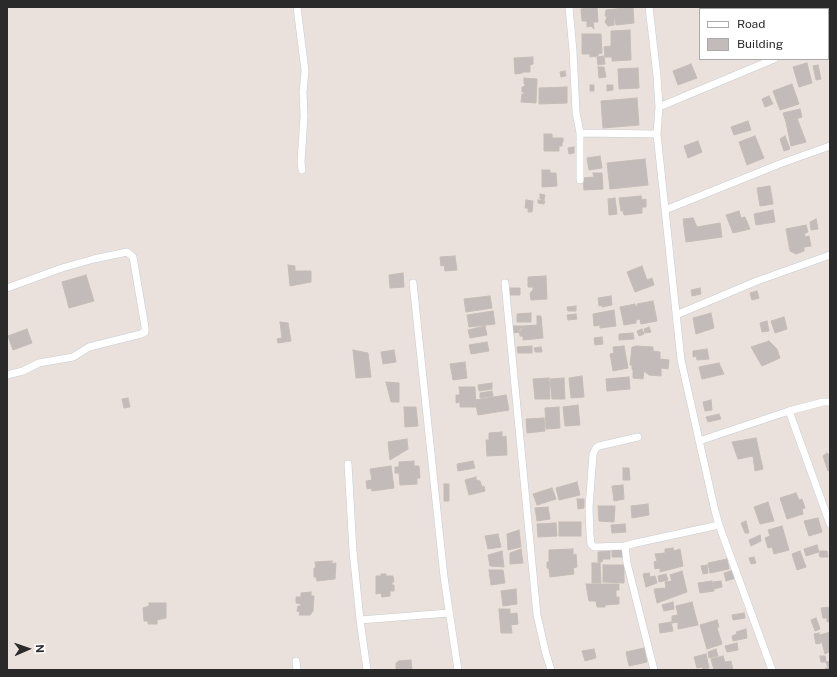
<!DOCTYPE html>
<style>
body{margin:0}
#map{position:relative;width:837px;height:677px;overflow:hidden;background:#ebe1dc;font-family:"Public Sans",sans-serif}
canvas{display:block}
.frame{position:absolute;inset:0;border:8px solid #2a2a2a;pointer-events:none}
.legend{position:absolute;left:699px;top:8px;width:130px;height:52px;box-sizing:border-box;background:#fff;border:1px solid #aaa;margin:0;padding:5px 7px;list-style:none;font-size:12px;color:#2a2a2a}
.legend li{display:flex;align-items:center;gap:8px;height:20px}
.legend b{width:20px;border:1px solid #aaa}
.north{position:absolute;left:8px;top:629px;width:40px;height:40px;-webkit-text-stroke:3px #fff;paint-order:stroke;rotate:88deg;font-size:11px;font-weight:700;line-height:16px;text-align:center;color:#2a2a2a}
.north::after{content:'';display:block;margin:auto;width:14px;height:18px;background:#2a2a2a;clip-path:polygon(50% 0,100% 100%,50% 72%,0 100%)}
</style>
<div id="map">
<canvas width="837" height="677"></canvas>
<div class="frame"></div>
<ul class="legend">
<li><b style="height:5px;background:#fff"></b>Road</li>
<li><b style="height:11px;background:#c3bbb9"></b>Building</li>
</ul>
<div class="north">N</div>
</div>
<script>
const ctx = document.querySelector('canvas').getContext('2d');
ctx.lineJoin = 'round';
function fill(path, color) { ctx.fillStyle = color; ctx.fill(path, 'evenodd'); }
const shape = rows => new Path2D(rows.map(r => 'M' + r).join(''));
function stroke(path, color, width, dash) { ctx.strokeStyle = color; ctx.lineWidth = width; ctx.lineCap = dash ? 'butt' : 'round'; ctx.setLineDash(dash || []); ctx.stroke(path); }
const building = shape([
 [597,7,598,22,593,22,594,29,591,26,587,27,587,21,582,21,581,9,597,7],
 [633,7,634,23,616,25,615,19,614,19,614,25,608,26,605,22,607,17,605,16,606,10,633,7],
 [630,30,631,60,612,61,612,57,605,57,604,47,611,46,611,31,630,30],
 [582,34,601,34,602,53,598,54,598,56,590,57,590,54,582,54,582,34],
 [604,56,605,64,598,65,597,57,604,56],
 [533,57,533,64,530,65,530,72,523,72,522,73,515,74,514,58,533,57],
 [807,63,812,83,799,87,793,67,807,63],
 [691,64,697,78,678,85,673,71,691,64],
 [818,65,821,79,816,80,813,66,818,65],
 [598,67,604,67,606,77,599,78,598,67],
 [638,68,639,88,619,89,618,69,638,68],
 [565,71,566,76,561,77,560,72,565,71],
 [524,78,537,79,536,103,521,102,522,94,524,94,524,92,522,92,522,87,525,86,525,84,524,84,524,78],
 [792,84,799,104,780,110,773,91,792,84],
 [590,85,594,85,594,91,590,91,590,85],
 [607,85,613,85,613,90,607,91,607,85],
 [567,87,567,103,539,104,539,88,567,87],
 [769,96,773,104,765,107,762,99,769,96],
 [637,98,639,125,603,128,601,101,637,98],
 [800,109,802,117,786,122,783,113,800,109],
 [797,118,806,142,791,146,786,122,797,118],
 [748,121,751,130,734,135,731,127,748,121],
 [544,134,552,134,552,138,563,138,563,142,562,142,562,146,559,146,559,151,544,151,544,134],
 [755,136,764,158,747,165,739,142,755,136],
 [785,136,790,149,784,151,780,139,785,136],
 [698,141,702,152,688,158,684,146,698,141],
 [574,147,574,153,569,154,568,148,574,147],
 [600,156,602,168,589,170,587,158,600,156],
 [645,159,648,185,610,189,607,163,645,159],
 [542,170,550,170,550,173,556,173,557,186,542,187,542,170],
 [593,173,602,173,603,189,584,190,583,178,594,177,593,173],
 [770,186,773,204,760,206,757,188,770,186],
 [540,194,545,195,544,200,540,199,540,194],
 [641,196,642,200,646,199,646,207,642,207,642,213,624,215,623,211,621,211,619,198,641,196],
 [615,198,617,214,609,215,608,199,615,198],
 [526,200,533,201,532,212,528,212,528,208,525,208,526,200],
 [538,200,545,201,544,204,538,203,538,200],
 [773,210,775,222,756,225,754,214,773,210],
 [739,211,741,218,745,217,750,229,733,233,726,215,739,211],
 [693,218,697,227,720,223,722,237,686,242,683,219,693,218],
 [816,219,818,229,811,230,810,222,816,219],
 [806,225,808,232,804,234,806,237,809,236,811,246,804,247,804,251,796,254,790,251,786,229,806,225],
 [455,256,457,270,445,271,444,265,441,266,440,257,455,256],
 [288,265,295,266,295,271,311,271,311,282,290,286,288,265],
 [642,266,647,280,652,278,654,285,635,292,627,272,642,266],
 [403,273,404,287,390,288,389,275,403,273],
 [86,275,94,301,69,308,62,282,86,275],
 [546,276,547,299,531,300,530,293,533,290,533,287,528,287,528,277,546,276],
 [510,288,520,288,520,295,510,295,510,288],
 [700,288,701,294,692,296,691,290,700,288],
 [757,291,759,298,752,300,750,293,757,291],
 [490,296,492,308,466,312,464,299,490,296],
 [611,296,612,305,602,307,602,305,599,306,598,298,611,296],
 [653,301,657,321,641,324,640,319,636,320,636,323,624,325,620,307,635,304,635,306,638,306,637,304,653,301],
 [576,306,576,311,568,311,567,307,576,306],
 [614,310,616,326,600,328,600,325,594,326,593,314,614,310],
 [493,311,495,324,469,327,467,315,493,311],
 [531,313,531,322,517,322,517,314,531,313],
 [711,313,714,328,696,334,693,318,711,313],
 [576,314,577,319,568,320,567,315,576,314],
 [537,316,541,316,543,338,523,340,523,336,520,336,519,329,523,329,523,326,537,325,537,316],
 [784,317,787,329,775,333,771,321,784,317],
 [767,321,769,331,762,332,760,323,767,321],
 [280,322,288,323,291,341,278,343,277,339,282,338,280,322],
 [485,326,487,335,470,338,468,330,485,326],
 [513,326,523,326,520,332,513,333,513,326],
 [649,327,651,332,645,333,644,329,649,327],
 [27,329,32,343,13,350,8,336,27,329],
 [642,329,644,334,639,336,637,331,642,329],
 [633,333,634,339,619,340,619,334,633,333],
 [602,337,603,344,595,345,594,338,602,337],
 [769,341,777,349,780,358,762,366,751,347,769,341],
 [487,342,489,351,471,354,469,345,487,342],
 [532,346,532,353,518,353,517,347,532,346],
 [624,346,628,368,613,371,610,354,614,353,613,347,624,346],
 [636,346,653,347,653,351,660,352,660,359,669,360,668,369,661,368,661,376,649,375,644,371,643,379,633,378,633,370,632,369,632,365,630,365,632,347,634,347,636,346],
 [541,347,542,352,535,352,534,348,541,347],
 [707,349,709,359,697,360,696,356,693,357,693,351,707,349],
 [353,350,368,353,371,377,356,378,353,350],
 [394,350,396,362,383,364,381,352,394,350],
 [465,362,467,378,453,380,450,364,465,362],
 [719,363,724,374,702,379,699,367,719,363],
 [582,376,584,397,571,398,569,378,582,376],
 [629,377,630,389,607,391,606,379,629,377],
 [549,378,550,399,535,399,533,379,549,378],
 [564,378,565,399,552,399,550,379,564,378],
 [386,382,399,383,399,402,391,402,386,382],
 [492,383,492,389,479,391,478,385,492,383],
 [459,387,475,387,476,407,460,407,460,402,456,403,456,395,460,395,459,387],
 [492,391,493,396,480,398,480,393,492,391],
 [506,395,509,410,478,415,475,400,506,395],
 [128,398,130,407,124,408,122,399,128,398],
 [711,400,712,410,705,411,703,402,711,400],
 [578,405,580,425,565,426,563,407,578,405],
 [404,407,416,407,418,426,405,427,404,407],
 [559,407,560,428,546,429,545,408,559,407],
 [719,414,721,419,708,422,706,417,719,414],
 [544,418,545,431,527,433,526,419,544,418],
 [502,432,502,437,506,436,507,455,487,456,486,440,489,440,489,433,502,432],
 [756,438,763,469,755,471,753,456,738,459,732,442,756,438],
 [407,439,408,449,390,460,388,442,407,439],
 [827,453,830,456,830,470,828,471,823,456,827,453],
 [414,461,414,466,419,466,420,478,417,478,417,484,400,485,399,473,395,473,395,467,399,467,399,462,414,461],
 [473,461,475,468,458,471,457,464,473,461],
 [391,466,394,488,372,491,371,488,367,489,366,481,372,480,370,469,391,466],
 [623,468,629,468,630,480,623,480,623,468],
 [476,477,476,480,480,481,482,487,484,486,485,491,469,495,465,480,476,477],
 [577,482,580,495,559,500,556,488,577,482],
 [444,484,449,484,449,501,444,501,444,484],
 [623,485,624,499,614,501,612,486,623,485],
 [552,488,556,499,537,505,533,494,552,488],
 [796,493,799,500,802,499,805,508,802,509,803,514,787,519,780,498,796,493],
 [577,499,584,499,584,508,578,509,577,499],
 [768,502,774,521,760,524,754,507,768,502],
 [648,504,649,515,632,518,631,506,648,504],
 [598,506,615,506,614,522,599,521,598,506],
 [548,507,550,519,537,521,535,508,548,507],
 [818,518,822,532,809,536,804,521,818,518],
 [746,521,749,533,745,533,741,523,746,521],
 [559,522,581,522,581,536,559,536,559,522],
 [556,523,557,536,538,537,537,524,556,523],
 [625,524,626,532,612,533,611,525,625,524],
 [782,526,789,550,774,554,772,547,768,548,765,538,770,536,768,530,782,526],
 [519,530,521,547,508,550,507,534,519,530],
 [498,534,501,547,488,549,485,536,498,534],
 [760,535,761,541,751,546,749,540,760,535],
 [817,545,819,552,806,556,804,549,817,545],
 [673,548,674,551,680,549,683,566,660,572,660,568,655,569,654,562,657,561,655,554,665,553,665,549,673,548],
 [521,549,523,563,510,564,510,553,521,549],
 [573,549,573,555,576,554,577,567,573,568,574,574,550,577,549,569,547,568,547,562,549,562,549,550,573,549],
 [624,549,624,557,612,557,612,550,624,549],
 [502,551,504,567,490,566,488,555,502,551],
 [610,551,610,559,603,559,602,562,598,562,598,552,610,551],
 [800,551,806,567,797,570,792,554,800,551],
 [820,551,827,551,828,557,820,557,819,555,820,551],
 [754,557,756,563,751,564,749,558,754,557],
 [727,559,729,569,710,573,708,563,727,559],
 [332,561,332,564,336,563,335,579,317,581,316,577,314,577,314,568,316,568,315,562,332,561],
 [592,563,600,563,601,583,592,583,592,563],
 [603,565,624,565,624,583,603,582,603,565],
 [707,565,708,573,703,574,701,566,707,565],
 [489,570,503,570,505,583,491,585,489,570],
 [734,570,736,578,726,581,724,573,734,570],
 [682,571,687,592,657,603,654,589,666,588,665,582,672,581,670,575,682,571],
 [649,573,650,577,655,576,657,583,646,587,643,574,649,573],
 [381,574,386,574,386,576,393,576,394,582,392,582,392,585,394,585,394,591,390,591,390,596,382,597,381,593,376,594,376,576,381,576,381,574],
 [666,574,668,580,659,582,658,576,666,574],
 [712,581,714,591,700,593,698,583,712,581],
 [721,581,722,587,714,589,713,582,721,581],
 [586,584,619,584,619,590,616,590,616,597,619,597,619,604,605,605,605,607,597,607,596,601,589,601,586,584],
 [516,589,517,604,503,606,501,591,516,589],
 [311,592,311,596,314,596,313,611,310,615,299,615,300,612,297,611,298,606,301,606,301,604,296,603,296,597,301,597,301,593,311,592],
 [673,602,674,609,664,611,662,605,673,602],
 [692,602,698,625,678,629,678,622,672,623,672,616,678,615,676,606,692,602],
 [149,603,166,603,166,618,157,620,157,624,148,624,148,621,144,621,143,608,149,606,149,603],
 [830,607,830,621,827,622,827,618,823,618,821,608,830,607],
 [499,609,510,609,510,614,517,613,518,624,511,625,512,633,501,633,499,609],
 [744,613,745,618,733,620,732,615,744,613],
 [816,618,820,629,815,631,811,620,816,618],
 [717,620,719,627,717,628,722,644,707,649,700,625,717,620],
 [671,622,673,631,660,633,659,624,671,622],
 [746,629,747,638,733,641,732,636,737,634,736,632,746,629],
 [830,632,830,655,829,652,825,654,820,635,830,632],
 [819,633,821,643,816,644,814,634,819,633],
 [737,643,738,650,727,652,725,646,737,643],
 [644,648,647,662,629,666,626,652,644,648],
 [594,649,596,658,585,661,582,651,594,649],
 [716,649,718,656,709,658,708,652,716,649],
 [706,654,709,668,703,669,703,667,697,668,694,657,706,654],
 [723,656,725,662,731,661,733,670,714,670,711,659,723,656],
 [820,656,825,656,826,662,821,662,820,656],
 [411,660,412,670,396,670,396,663,398,662,398,661,411,660],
 [830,661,830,670,826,670,825,668,828,668,826,662,830,661]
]);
const street = shape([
 [297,7,305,71,303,92,304,116,301,162,302,170],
 [569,7,573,51,576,112,580,133,580,180],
 [649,7,657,76,659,107,657,134,681,360,715,511,719,525,772,670],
 [828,38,830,38],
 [659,107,774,59],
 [580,133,657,134],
 [665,210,782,163,830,146],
 [413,283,444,577,458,670],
 [505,283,537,615,546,654,551,670],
 [7,288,62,268,94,259,127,252,133,257,145,327,145,332,141,334,89,347,73,357,39,363,23,371,7,375],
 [676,315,757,281,830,255],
 [789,411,830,524],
 [699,441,789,411,823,402,830,402],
 [348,464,353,551,360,620,367,670],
 [625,546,594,547,591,544,590,534,589,508,593,454,596,448,599,446,638,437],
 [360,620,449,613],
 [296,661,297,670],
 [654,670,627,563,625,546,636,543,719,525]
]);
fill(building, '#c3bbb9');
stroke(building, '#c6bcb6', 1);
stroke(street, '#c5cbd2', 8);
stroke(street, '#fff', 7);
</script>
